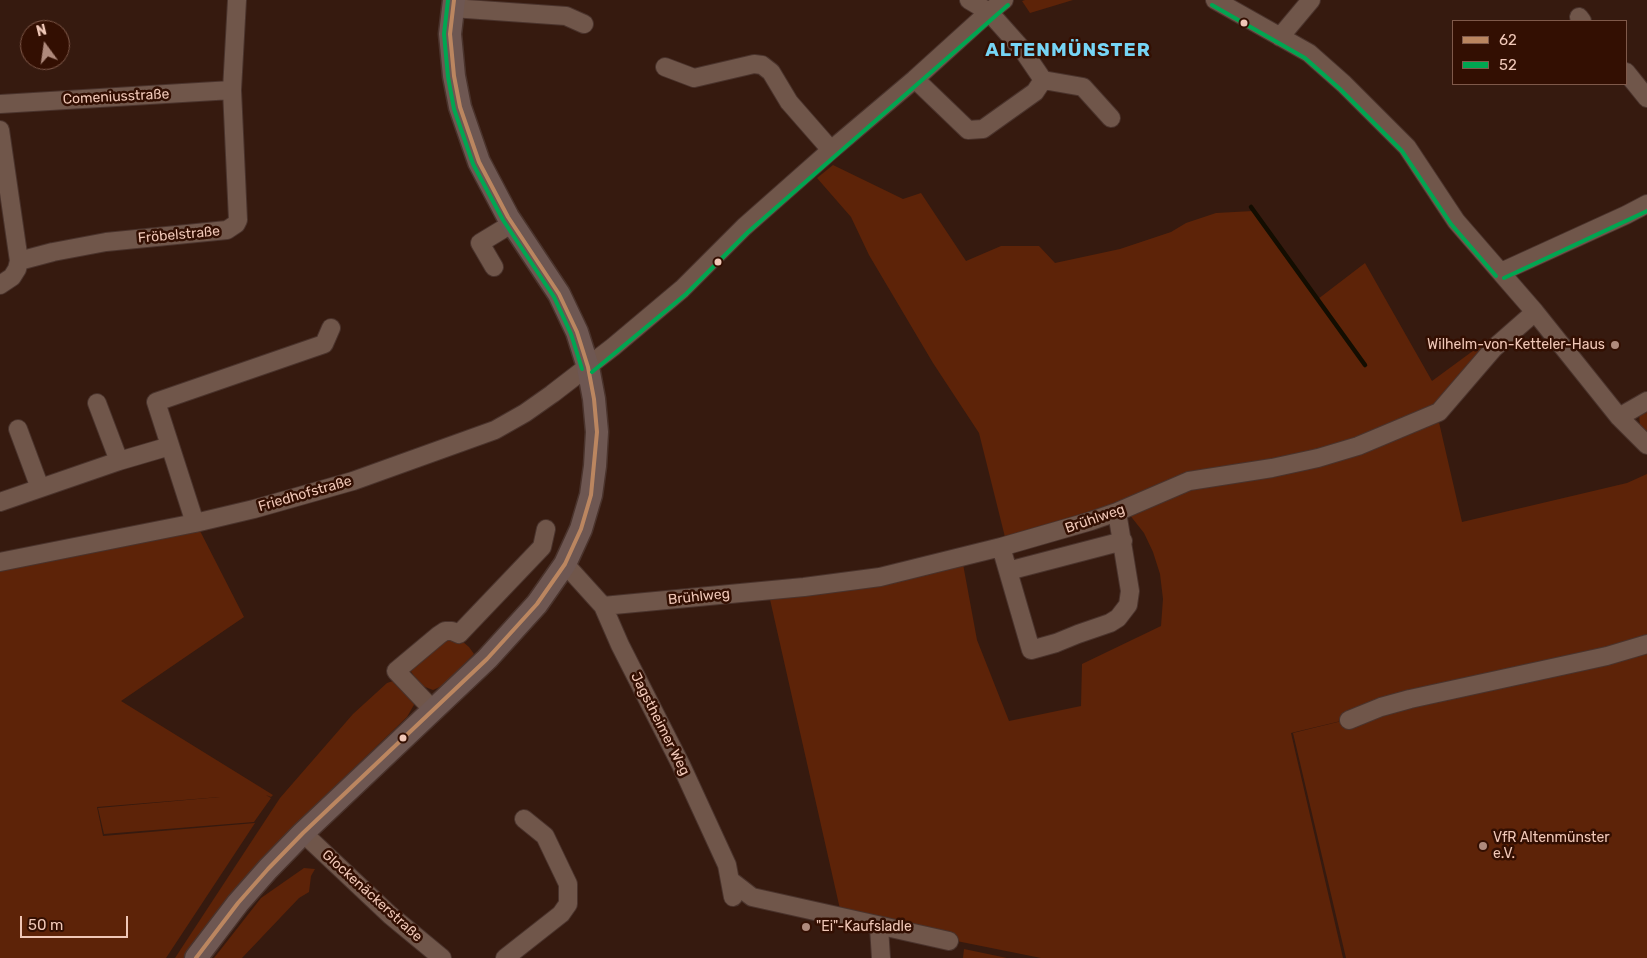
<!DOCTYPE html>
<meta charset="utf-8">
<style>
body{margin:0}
#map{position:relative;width:1647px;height:958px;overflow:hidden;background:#361a0f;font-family:Rubik,sans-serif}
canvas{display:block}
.legend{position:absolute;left:1452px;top:20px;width:175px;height:65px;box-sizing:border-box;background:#330f02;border:1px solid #7f594a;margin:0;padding:6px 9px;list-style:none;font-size:15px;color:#f0c7b7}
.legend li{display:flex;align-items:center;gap:10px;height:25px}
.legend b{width:25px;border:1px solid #7f594a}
.north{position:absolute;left:20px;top:20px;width:50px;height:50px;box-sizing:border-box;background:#330f02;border:1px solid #7f594a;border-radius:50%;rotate:346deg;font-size:14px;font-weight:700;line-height:20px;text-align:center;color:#f0c7b7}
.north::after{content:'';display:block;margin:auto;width:18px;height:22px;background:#af8a7c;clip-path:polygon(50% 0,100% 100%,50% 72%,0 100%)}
.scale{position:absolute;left:20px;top:916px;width:108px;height:22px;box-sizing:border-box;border:2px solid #f0c7b7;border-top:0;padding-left:6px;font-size:15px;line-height:18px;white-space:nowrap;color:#f0c7b7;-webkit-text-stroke:4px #330f02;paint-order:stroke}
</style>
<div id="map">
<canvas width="1647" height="958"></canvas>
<ul class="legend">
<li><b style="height:6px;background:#bb8660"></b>62</li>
<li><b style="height:6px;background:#00a651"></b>52</li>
</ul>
<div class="north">N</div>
<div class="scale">50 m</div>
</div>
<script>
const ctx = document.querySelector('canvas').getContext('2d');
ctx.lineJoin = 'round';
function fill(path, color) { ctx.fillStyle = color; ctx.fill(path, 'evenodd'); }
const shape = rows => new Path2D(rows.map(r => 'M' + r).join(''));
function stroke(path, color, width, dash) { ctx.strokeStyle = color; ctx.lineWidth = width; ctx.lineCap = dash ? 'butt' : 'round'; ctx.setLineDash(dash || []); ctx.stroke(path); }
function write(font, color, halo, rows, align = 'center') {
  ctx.font = font + ' Rubik,sans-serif'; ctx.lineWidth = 5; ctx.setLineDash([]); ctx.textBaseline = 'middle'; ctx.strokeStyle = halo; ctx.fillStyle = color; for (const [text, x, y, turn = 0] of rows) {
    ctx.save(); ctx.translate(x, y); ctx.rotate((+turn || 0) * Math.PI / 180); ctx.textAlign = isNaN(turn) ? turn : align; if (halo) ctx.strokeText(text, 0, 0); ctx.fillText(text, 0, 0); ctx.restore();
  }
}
const green = shape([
 [1025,0,1073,0,1030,13,1022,1],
 [833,165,903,199,921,193,966,261,1001,246,1039,246,1055,263,1120,249,1171,232,1186,223,1216,213,1253,211,1318,299,1365,263,1432,381,1500,331,1439,406,1379,434,1006,541,979,433,933,363,869,255,851,217,817,178],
 [1647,406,1647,433,1640,426,1639,413],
 [1438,418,1462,522,1627,483,1647,474,1647,637,1379,704,1345,720,1291,733,1343,958,1041,958,842,918,769,595,963,564,977,640,1009,721,1081,706,1082,664,1161,626,1163,599,1160,574,1153,552,1144,533,1129,514,1175,492],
 [198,527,244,617,121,701,273,795,271,797,266,795,271,798,254,822,104,834,98,808,220,797,97,807,103,836,255,823,166,958,0,958,0,567],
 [443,635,456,636,469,647,474,654,442,686,433,690,420,685,410,670],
 [1647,646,1647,958,1346,958,1293,733],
 [399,679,415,703,407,717,306,814,262,860,186,958,175,958,280,798,353,714,387,683],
 [304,868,315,869,311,876,309,892,299,898,242,958,214,958,261,898],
 [964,949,1007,958,963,958]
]);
const stream = shape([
 [1251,207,1365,365]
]);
const minor = shape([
 [1215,0,1309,53,1344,84,1407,147,1456,221,1535,312,1619,417,1647,445],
 [452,8,566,16,584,24],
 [1579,17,1582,21],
 [1280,37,1311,0],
 [665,67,694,78,754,64,762,65,771,72,789,102,831,150],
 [1626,72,1647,98],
 [915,79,968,130,983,129,1035,92,1043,80,1022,49,989,12,969,0],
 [1043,80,1083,87,1111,118],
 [0,104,232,90],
 [0,130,19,261],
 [494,267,480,243,513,223],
 [1501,272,1626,215,1647,204],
 [0,285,12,277,17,269,19,261,53,252,106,242,227,230,236,224,238,220,232,90,237,0],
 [97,403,119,461],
 [1619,417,1647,401],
 [18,429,40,488],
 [0,502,119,461,170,446],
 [195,523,156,402,324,344,331,328],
 [1001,547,1031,650,1056,643,1078,634,1110,623,1118,618,1128,605,1130,591,1117,512],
 [0,562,195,523,254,509,353,481,495,430,525,413,552,394,613,347,682,289,744,227,831,150,915,79,989,12,1004,0],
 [565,564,603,606,620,645,681,765,727,865,733,897],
 [1008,571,1123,541],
 [603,606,804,587,880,577,1001,547,1091,521,1117,512,1189,481,1272,468,1318,458,1358,446,1439,412,1494,348,1535,312],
 [434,711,396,671,439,635,445,631,452,631,459,634,542,547,546,529],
 [1349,720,1381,707,1410,699,1607,656,1647,644],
 [303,833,390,915,442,958],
 [730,880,752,897,949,941],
 [879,927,881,958],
 [505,958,561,914,568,904,568,884,545,836,524,819]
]);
const major = shape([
 [196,958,238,903,268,869,303,833,487,659,537,604,565,564,581,529,591,495,595,466,597,432,594,399,588,367,577,332,559,294,508,217,479,162,460,107,454,76,450,34,454,0]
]);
const bus1 = shape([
 [196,958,238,903,268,869,303,833,487,659,537,604,565,564,581,529,591,495,597,432,594,399,588,367,577,332,559,294,508,217,479,162,460,107,454,76,450,34,454,0]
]);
const bus2 = shape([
 [448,0,444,34,448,77,454,109,473,164,503,220,554,297,571,334,582,369],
 [1212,5,1305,58,1340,89,1402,151,1451,224,1496,276],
 [1504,278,1647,211],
 [592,372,686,294,748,232,1008,5]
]);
const markers = [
 [1244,23,4.5,"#f0c7b7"],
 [718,262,4.5,"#f0c7b7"],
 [1615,345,5,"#af8a7c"],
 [403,738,4.5,"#f0c7b7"],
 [1483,846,5,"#af8a7c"],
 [806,927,5,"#af8a7c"]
];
const streetNames = [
 ["Comeniusstraße",116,97,-3],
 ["Fröbelstraße",179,235,-5],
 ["Friedhofstraße",305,494,-16],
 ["Brühlweg",1095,519,-19],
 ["Brühlweg",699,597,-6],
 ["Jagstheimer Weg",660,724,63],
 ["Glockenäckerstraße",372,896,42]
];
const poiNames = [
 ["Wilhelm-von-Ketteler-Haus",1605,345,"right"],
 ["VfR Altenmünster",1493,838],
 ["e.V.",1493,854],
 ["\"Ei\"-Kaufsladle",816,927]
];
const districtNames = [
 ["ALTENMÜNSTER",1068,51]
];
fill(green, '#5d2308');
stroke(stream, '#130d01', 4.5);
stroke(minor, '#4a332c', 20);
stroke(major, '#4a332c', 25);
stroke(minor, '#70564a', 18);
stroke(major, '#6e5752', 22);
stroke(bus1, '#bb8660', 4);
stroke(bus2, '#00a651', 4);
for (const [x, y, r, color] of markers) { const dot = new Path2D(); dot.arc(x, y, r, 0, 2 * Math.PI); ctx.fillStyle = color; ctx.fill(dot); stroke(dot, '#330f02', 2); }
write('14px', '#f0c7b7', '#330f02', streetNames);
write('14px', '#f0c7b7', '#330f02', poiNames, 'left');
ctx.letterSpacing = '1px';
write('bold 19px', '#76d4f4', '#330f02', districtNames);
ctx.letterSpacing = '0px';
</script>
